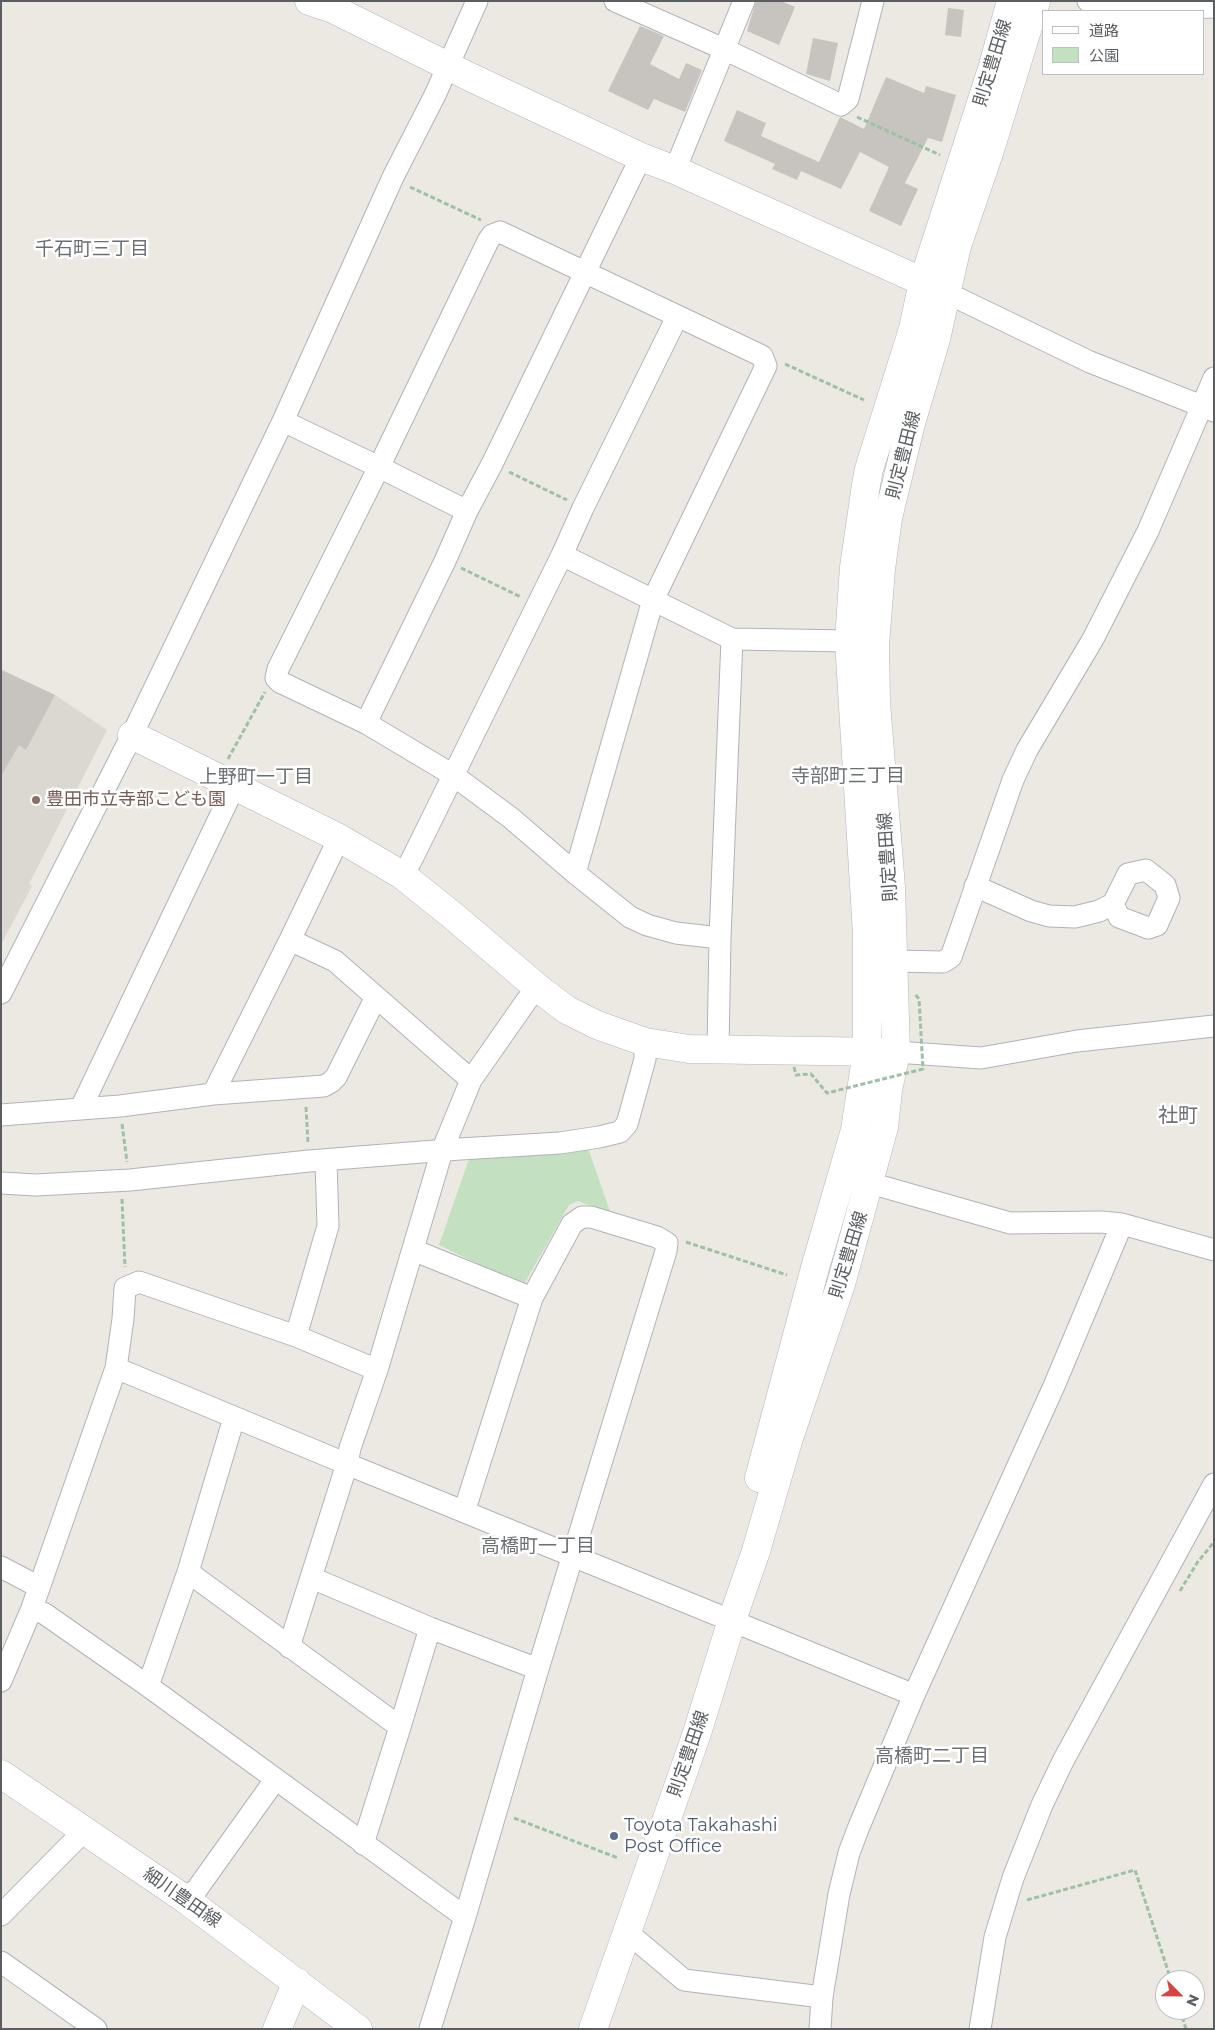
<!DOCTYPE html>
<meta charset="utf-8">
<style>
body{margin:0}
#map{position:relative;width:1215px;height:2030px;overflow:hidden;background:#ece9e2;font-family:Montserrat,"Noto Sans JP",sans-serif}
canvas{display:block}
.frame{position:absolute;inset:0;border:2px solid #5b5e61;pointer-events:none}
.legend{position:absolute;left:1042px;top:10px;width:162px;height:65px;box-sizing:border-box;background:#fff;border:1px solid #bdbfc0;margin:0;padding:6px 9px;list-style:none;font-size:15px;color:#5b5e61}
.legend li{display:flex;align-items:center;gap:10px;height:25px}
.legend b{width:25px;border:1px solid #bdbfc0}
.north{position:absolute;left:1155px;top:1970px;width:50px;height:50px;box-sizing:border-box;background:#fff;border:1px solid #bdbfc0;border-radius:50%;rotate:113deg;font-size:14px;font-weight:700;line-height:20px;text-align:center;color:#5b5e61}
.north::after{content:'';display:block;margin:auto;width:18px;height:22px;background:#d5423f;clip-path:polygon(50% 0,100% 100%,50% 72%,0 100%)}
</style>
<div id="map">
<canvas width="1215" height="2030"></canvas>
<div class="frame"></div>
<ul class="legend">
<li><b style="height:6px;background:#fff"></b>道路</li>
<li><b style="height:14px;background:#c3e1c1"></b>公園</li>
</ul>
<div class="north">N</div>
</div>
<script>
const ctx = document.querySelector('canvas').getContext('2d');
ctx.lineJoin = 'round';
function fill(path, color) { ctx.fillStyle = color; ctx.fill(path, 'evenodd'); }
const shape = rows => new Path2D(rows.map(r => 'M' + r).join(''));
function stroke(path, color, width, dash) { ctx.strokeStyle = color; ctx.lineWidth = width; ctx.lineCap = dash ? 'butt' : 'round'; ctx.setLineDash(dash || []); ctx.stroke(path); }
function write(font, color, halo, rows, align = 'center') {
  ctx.font = font + ' Montserrat,"Noto Sans JP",sans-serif'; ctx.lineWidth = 5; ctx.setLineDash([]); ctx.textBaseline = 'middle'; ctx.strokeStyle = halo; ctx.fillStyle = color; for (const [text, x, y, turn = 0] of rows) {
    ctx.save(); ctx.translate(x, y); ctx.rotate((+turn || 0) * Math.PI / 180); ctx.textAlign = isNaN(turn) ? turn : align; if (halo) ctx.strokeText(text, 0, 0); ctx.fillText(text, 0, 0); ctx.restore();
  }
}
const education = shape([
 [1,669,55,695,107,730,29,884,32,886,1,945]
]);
const green = shape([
 [588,1148,611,1214,578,1201,569,1205,523,1286,439,1245,470,1156]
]);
const building = shape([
 [756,1,781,1,795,7,779,45,747,31],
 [948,8,964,10,961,37,945,35],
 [640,26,664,36,650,64,679,79,686,63,702,70,685,112,654,99,648,110,608,91],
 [813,38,838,43,830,81,806,74],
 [886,77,924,93,926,86,956,95,942,142,928,138,905,183,918,189,901,226,869,211,889,167,860,152,841,189,801,171,797,180,772,169,775,164,724,141,737,110,766,123,761,136,819,162,840,117,864,129],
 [1,670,55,695,26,750,19,745,1,776]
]);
const path = shape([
 [857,117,940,155],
 [410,187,481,220],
 [785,364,864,400],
 [509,472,567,500],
 [461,568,521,597],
 [228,759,265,692],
 [306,1107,308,1143],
 [122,1124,127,1162],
 [122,1199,125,1267],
 [686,1242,787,1275],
 [1180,1591,1197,1563,1214,1542],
 [514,1818,618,1858],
 [1027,1900,1135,1870,1171,1980],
 [1180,2010,1186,2029]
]);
const street = shape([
 [615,1,726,50,841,105,848,99,873,1],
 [1088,1,1137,10,1214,7],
 [675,170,744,1],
 [500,232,762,356,766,366,653,600,575,873,511,818,453,775,366,723,280,682,276,678,278,669,379,467,488,241,492,235,500,232],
 [947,293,1090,362,1214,411],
 [283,421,379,467,467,511],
 [562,555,732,639,849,641],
 [366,723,445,561,467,511,492,464,641,157],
 [575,873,630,917,647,925,676,933,720,938],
 [402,875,410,863,562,555,583,508,677,317],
 [975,886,1031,911,1049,916,1075,917,1099,911,1113,904,1128,874,1146,870,1165,885,1169,898,1157,925,1148,928,1119,917,1113,904],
 [290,940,335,961,471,1080],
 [894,961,943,962,951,957,1013,780,1027,750,1093,639,1148,531,1214,378],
 [1,993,132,735,283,421,393,177,435,95,477,1],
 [718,1049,720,938,732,639],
 [896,1052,981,1058,1077,1041,1214,1026],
 [213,1094,290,940,339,838],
 [81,1108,235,785],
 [1,1115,120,1106,213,1094,324,1086,331,1082,336,1077,375,999],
 [1,1183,36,1185,130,1180,309,1161,460,1149,560,1143,599,1137,620,1132,627,1124,645,1059,645,1042],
 [870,1183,1010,1223,1101,1222,1122,1224,1214,1250],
 [413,1250,532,1298],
 [296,1336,328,1226,326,1160],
 [116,1368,347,1464,289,1647],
 [377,1370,442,1151,471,1080,527,1000,538,988],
 [464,1512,532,1298,572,1224,582,1217,591,1217,657,1237,667,1243,666,1251,538,1669,465,1917],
 [1,1567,39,1587],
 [188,1572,400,1727,363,1844],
 [312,1578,430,1628,538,1669],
 [32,1608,45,1614,148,1686,465,1917,430,2029],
 [1,1681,32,1608,116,1368,123,1319,125,1288,139,1282,296,1336,377,1370,350,1448,347,1464,914,1695],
 [148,1686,188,1572,234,1418],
 [400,1727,430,1628],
 [185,1899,197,1889,275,1780],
 [1,1915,84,1831],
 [627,1932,684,1980,822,1997],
 [1,1962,96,2029],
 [820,2029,822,1997,839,1894,849,1853,858,1829,914,1695,1054,1386,1122,1224],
 [980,2029,995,1937,1013,1878,1042,1805,1063,1761,1214,1484]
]);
const secondary = shape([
 [309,1,333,9,470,77,641,157,675,170,939,289],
 [132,735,339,838,402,875,452,915,538,988,567,1010,597,1025,645,1042,689,1049,886,1052],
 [759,1478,815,1268,855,1130,867,1052,867,934,849,641,854,567,866,485,869,469,913,329,923,282,992,69,1011,1],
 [1,1774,185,1899,358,2029],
 [277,2029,297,1982],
 [593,2029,697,1733,732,1620,756,1551,788,1441,841,1284,884,1127,888,1090,896,1052,891,887,876,703,875,645,881,569,888,518,911,423,936,339,957,246,989,153,1036,1]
]);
const pathBridge = shape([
 [794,1067,796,1075,811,1074,827,1093,923,1069,919,999,915,994]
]);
const markers = [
 [36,800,5,"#8d6e63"],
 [614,1836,5,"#5c6f8a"]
];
const streetNames = [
 ["則定豊田線",993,63,-73],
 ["則定豊田線",904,455,-76],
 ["則定豊田線",888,857,-94],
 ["則定豊田線",849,1255,-73],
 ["則定豊田線",689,1754,-71],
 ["細川豊田線",182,1898,35]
];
const educationNames = [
 ["豊田市立寺部こども園",46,800]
];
const serviceNames = [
 ["Toyota Takahashi",624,1826],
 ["Post Office",624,1847]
];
const neighbourhoodNames = [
 ["千石町三丁目",92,249],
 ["寺部町三丁目",848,776],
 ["上野町一丁目",256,777],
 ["高橋町一丁目",538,1546],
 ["高橋町二丁目",932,1756]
];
const quarterNames = [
 ["社町",1178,1116]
];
fill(education, '#dbd8d1');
fill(green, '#c3e1c1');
fill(building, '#c7c4bf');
stroke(street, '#b0b3b6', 23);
stroke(secondary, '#b2b5b8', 29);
stroke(path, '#9cc1a4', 3, [5, 2.5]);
stroke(street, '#fff', 21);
stroke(secondary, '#fff', 28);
stroke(pathBridge, '#9cc1a4', 3, [5, 2.5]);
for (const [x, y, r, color] of markers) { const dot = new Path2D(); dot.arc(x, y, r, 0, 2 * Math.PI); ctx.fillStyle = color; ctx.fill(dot); stroke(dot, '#fff', 2); }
write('18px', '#5b5e61', '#fff', streetNames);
write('18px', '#785e54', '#fff', educationNames, 'left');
write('18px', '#4e5e75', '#fff', serviceNames, 'left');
write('19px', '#6c7073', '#fff', neighbourhoodNames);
write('20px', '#6c7073', '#fff', quarterNames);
</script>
